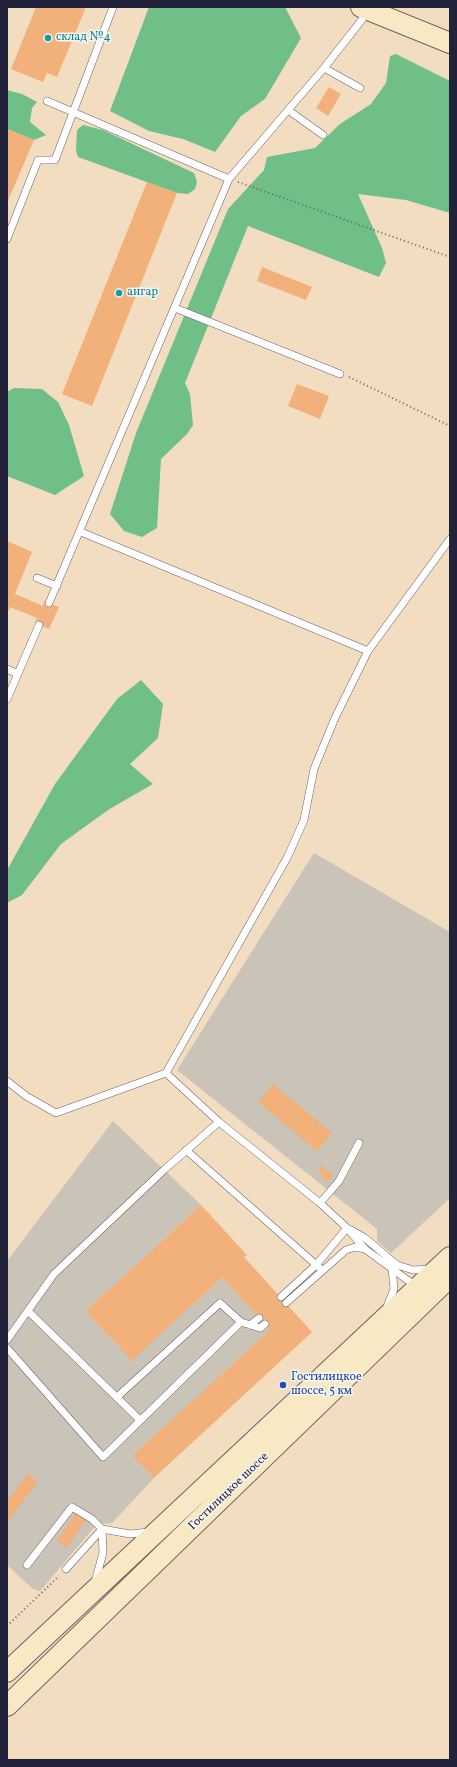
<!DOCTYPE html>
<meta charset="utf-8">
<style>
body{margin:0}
#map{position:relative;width:457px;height:1767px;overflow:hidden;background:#f2ddc1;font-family:Vollkorn,serif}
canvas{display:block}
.frame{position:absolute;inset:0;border:8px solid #22223b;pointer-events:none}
</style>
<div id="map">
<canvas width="457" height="1767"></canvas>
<div class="frame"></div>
</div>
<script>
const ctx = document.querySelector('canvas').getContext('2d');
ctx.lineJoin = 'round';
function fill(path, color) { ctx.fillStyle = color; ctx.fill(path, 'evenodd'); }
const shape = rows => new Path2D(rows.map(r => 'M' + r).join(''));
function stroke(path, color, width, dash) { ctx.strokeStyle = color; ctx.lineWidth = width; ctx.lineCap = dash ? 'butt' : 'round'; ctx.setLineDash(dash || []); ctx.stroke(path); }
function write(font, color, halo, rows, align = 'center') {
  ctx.font = font + ' Vollkorn,serif'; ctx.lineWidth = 3; ctx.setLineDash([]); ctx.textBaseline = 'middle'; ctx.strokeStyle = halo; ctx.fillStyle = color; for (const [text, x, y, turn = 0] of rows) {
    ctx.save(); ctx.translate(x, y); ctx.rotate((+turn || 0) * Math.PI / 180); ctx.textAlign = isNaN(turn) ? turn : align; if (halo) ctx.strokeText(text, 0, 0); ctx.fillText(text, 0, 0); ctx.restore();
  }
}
const industrial = shape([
 [314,853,450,932,450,1198,391,1253,377,1241,377,1229,177,1070],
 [113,1121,201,1205,86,1311,132,1360,222,1277,270,1330,133,1456,154,1478,112,1523,97,1524,40,1591,33,1589,7,1565,7,1261]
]);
const forest = shape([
 [149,7,285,7,301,38,265,99,241,116,215,152,183,139,149,131,110,111],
 [396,54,450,81,450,213,406,200,358,194,382,248,386,263,379,277,248,226,185,383,190,394,193,425,187,434,161,459,157,528,142,537,124,531,110,514,136,433,228,209,264,170,267,157,315,148,340,124,371,104,386,83,390,56],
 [7,90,22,94,37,102,32,108,30,122,46,135,34,140,7,129],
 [83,125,103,130,194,173,197,182,195,189,188,194,177,193,78,157,76,151,77,130],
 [14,388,42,389,58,402,69,425,84,476,55,495,7,476,7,392],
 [141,680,163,704,158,738,130,764,153,784,108,810,61,844,22,895,7,903,7,870,55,784,117,699]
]);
const building = shape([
 [36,7,86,7,57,77,47,73,43,82,11,69],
 [329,87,341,94,328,116,316,108],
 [7,129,34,140,7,203],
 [147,182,177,193,92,406,62,394],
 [262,267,312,287,306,300,257,281],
 [297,384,329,396,320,419,288,406],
 [7,541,32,552,15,594,43,606,44,601,59,607,49,629,35,623,37,618,10,607,7,614],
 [273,1084,332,1133,317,1151,258,1102],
 [322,1165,333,1176,326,1182,318,1170],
 [201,1205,247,1255,244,1257,312,1332,154,1478,132,1456,270,1330,222,1277,132,1361,86,1311],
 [28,1474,38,1482,7,1522,7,1501],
 [76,1513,86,1520,67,1548,57,1541]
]);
const path = shape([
 [238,182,450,257],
 [349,377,450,426],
 [7,1626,59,1576]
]);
const lane = shape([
 [324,68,360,88],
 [47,101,229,179],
 [288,110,323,135],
 [7,239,38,160,55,160,113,7],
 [175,308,340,374],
 [81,532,368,651],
 [37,578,57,586],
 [49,603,229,179,324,68,368,12],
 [7,669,18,674],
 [7,699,39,625],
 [166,1073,219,1122,320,1203,347,1228,365,1249],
 [7,1081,26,1096,56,1113,166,1073,288,856,304,820,314,769,335,718,368,651,450,539],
 [186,1150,322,1270],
 [320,1203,339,1181,359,1143],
 [351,1230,365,1238,397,1265,413,1270,430,1269],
 [281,1297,316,1265,347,1228],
 [286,1303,346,1250,355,1247,365,1249,417,1287],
 [387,1307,394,1289,392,1269],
 [28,1311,140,1420],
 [250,1325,259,1318],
 [7,1340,54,1274,165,1169,219,1122],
 [7,1348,103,1457,241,1322],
 [117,1397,220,1303,241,1322,260,1328,265,1324],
 [102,1529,130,1534,149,1532],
 [27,1565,72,1507,92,1519,102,1529,103,1553,95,1582],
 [66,1569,102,1529]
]);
const secondary = shape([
 [361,7,450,43],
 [7,1672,450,1257],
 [7,1706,450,1277]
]);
const markers = [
 [48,38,4,"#0f9aa8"],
 [119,293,4,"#0f9aa8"],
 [283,1385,4,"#1a4fb4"]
];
const cultureNames = [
 ["склад №4",56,38],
 ["ангар",127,293]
];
const transitNames = [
 ["Гостилицкое",291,1378],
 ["шоссе, 5 км",291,1392]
];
const streetNames = [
 ["Гостилицкое шоссе",229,1492,-44]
];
fill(industrial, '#c9c3b8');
fill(forest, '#70be88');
fill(building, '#f2b07a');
stroke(lane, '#6b636a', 8);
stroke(secondary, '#6b636a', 22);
stroke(path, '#6b636a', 2, [1, 3]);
stroke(lane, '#fff', 7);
stroke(secondary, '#f8e8c3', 20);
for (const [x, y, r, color] of markers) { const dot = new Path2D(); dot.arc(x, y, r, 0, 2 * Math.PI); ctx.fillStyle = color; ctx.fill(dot); stroke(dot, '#f6f6f2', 1.5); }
write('12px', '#0d838f', '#f6f6f2', cultureNames, 'left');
write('12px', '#164399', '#f6f6f2', transitNames, 'left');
write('12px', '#22223b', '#f6f6f2', streetNames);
</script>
